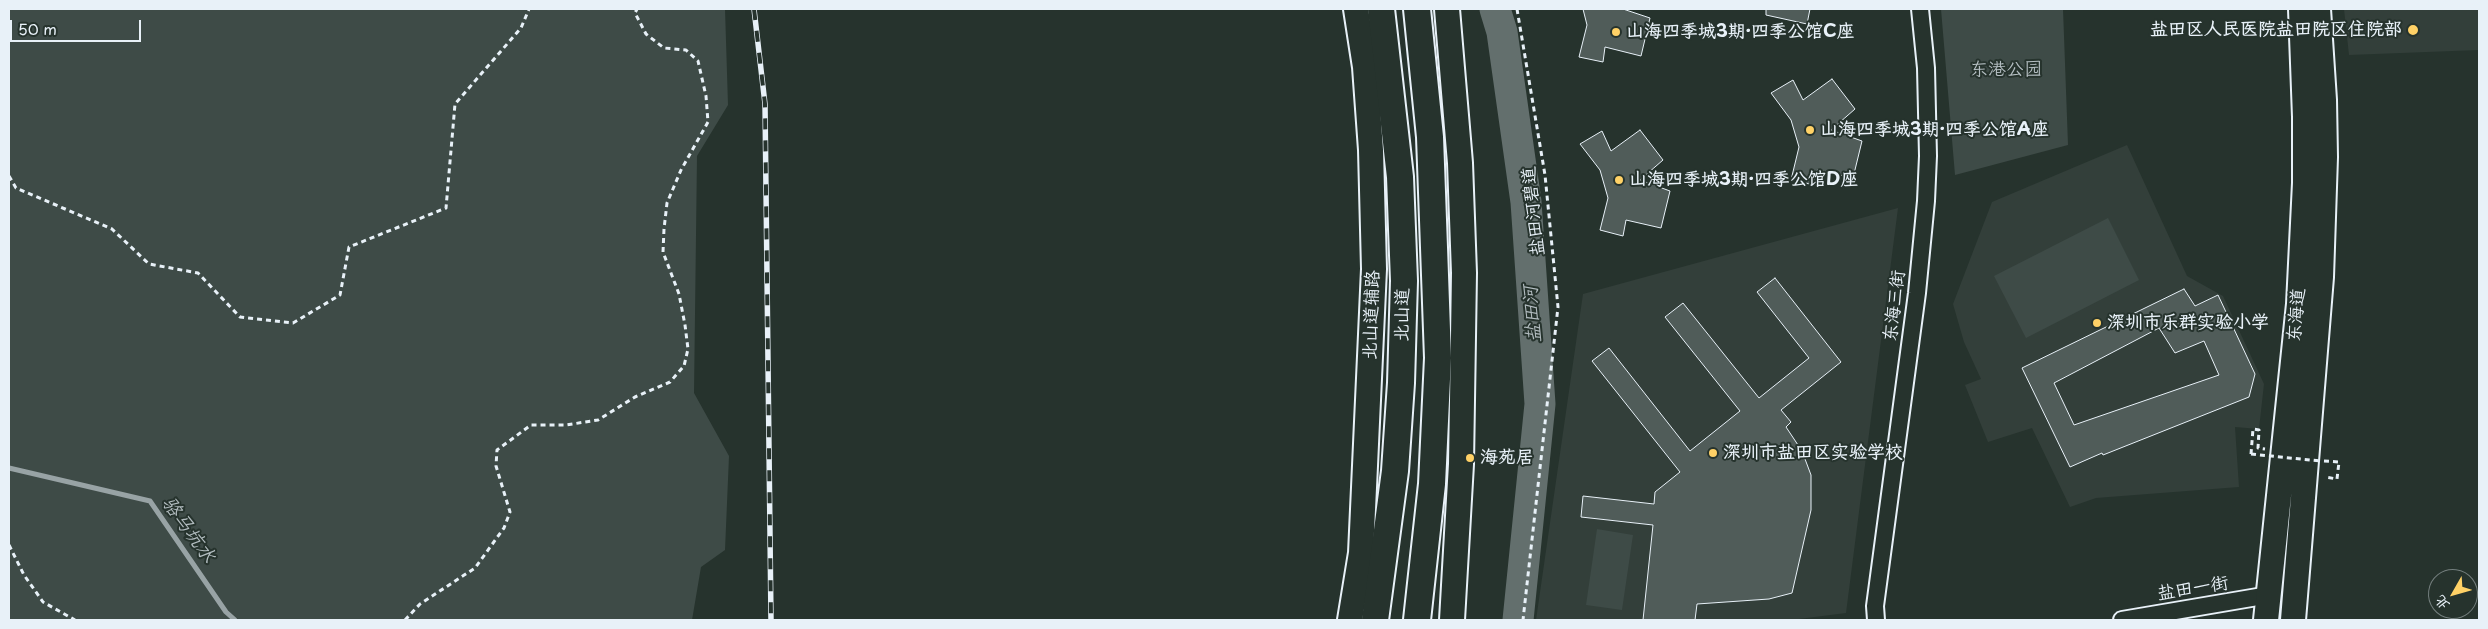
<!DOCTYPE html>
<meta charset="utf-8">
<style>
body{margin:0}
#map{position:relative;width:2488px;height:629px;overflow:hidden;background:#26332d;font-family:"Playpen Sans","LXGW WenKai TC",sans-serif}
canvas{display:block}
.frame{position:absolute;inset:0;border:10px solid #e8f1f8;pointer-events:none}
.north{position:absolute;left:2428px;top:569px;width:50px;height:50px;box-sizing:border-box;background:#26332d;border:1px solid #747f7e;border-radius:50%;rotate:232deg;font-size:14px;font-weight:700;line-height:20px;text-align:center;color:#e8f1f8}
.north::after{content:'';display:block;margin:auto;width:18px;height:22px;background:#ffd166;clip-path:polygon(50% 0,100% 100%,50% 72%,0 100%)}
.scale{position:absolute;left:10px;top:20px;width:131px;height:22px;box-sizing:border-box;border:2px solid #e8f1f8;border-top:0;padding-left:6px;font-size:15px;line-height:18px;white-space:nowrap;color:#e8f1f8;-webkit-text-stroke:4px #26332d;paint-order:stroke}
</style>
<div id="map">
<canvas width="2488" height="629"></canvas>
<div class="frame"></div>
<div class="north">北</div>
<div class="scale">50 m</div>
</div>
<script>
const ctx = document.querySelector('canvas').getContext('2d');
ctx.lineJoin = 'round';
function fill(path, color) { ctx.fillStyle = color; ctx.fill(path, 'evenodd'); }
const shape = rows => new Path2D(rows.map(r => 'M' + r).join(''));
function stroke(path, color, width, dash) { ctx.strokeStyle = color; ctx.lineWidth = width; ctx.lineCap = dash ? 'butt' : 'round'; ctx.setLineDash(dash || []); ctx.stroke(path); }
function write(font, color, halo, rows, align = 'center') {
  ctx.font = font + ' "Playpen Sans","LXGW WenKai TC",sans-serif'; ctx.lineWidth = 4; ctx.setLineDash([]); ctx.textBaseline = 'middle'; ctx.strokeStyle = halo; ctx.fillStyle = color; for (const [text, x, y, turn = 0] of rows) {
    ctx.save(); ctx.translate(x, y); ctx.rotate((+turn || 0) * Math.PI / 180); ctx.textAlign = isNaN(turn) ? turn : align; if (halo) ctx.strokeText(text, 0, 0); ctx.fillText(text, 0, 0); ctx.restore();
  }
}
const built = shape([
 [2344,9,2479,9,2479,50,2349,55],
 [2127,145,2187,276,2223,296,2264,384,2259,429,2235,427,2239,487,2096,498,2070,507,2032,428,1988,442,1965,385,1981,379,1964,342,1953,304,1992,202],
 [1898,208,1846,613,1791,620,1536,620,1583,294]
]);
const green = shape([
 [9,9,725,9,728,105,697,156,694,393,729,456,725,550,701,567,692,620,9,620],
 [1941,9,2063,9,2068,145,1955,175],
 [2108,218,2139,280,2026,338,1994,276],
 [1597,529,1633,535,1622,610,1586,605]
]);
const stream = shape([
 [9,468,150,501,226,612,235,620]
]);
const river = shape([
 [1495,9,1502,32,1526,202,1540,404,1518,620]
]);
const building = shape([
 [1583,9,1623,9,1650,18,1641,56,1605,47,1603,62,1579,57,1587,25,1583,9],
 [1766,9,1810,9,1807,24,1766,15,1766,9],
 [1832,79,1855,109,1831,130,1862,141,1853,178,1817,170,1814,185,1791,180,1799,147,1791,120,1771,93,1793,80,1803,100,1832,79],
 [1640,130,1663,160,1640,180,1670,191,1661,228,1626,220,1623,236,1600,230,1608,198,1600,170,1580,144,1602,131,1611,151,1640,130],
 [1775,278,1841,362,1781,410,1791,422,1786,427,1802,451,1811,475,1811,510,1792,593,1769,599,1697,604,1695,620,1643,620,1653,525,1581,517,1583,496,1654,504,1655,492,1680,472,1592,361,1609,348,1690,451,1740,411,1665,317,1683,303,1759,398,1809,358,1757,292,1775,278],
 [2184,289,2195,306,2218,295,2255,374,2249,397,2103,455,2102,453,2070,467,2022,368,2184,289],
 [2159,328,2175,353,2204,341,2219,375,2074,425,2054,383,2159,328]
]);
const path = shape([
 [1517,9,1545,175,1558,307,1523,620],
 [9,176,16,188,112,229,149,264,198,273,240,317,293,323,340,295,349,247,446,208,455,104,521,28,529,9],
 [2251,454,2253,429,2259,430,2258,448,2265,449],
 [2324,461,2339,462,2337,479,2325,477],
 [9,545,24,575,43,602,75,620],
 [405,620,420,604,475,568,504,528,510,512,496,466,497,450,531,425,566,425,598,420,635,397,670,382,684,366,688,349,685,325,679,294,663,252,664,229,667,203,681,170,708,122,706,96,698,61,686,50,664,48,646,34,635,13,637,9]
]);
const street = shape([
 [1876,620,1875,606,1917,293,1926,201,1928,156,1926,68,1920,9],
 [2122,620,2269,595]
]);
const secondary = shape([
 [1447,9,1460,163,1464,273,1461,464,1452,620],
 [1350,620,1361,553,1374,269,1371,150,1365,67,1356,9],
 [2266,620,2299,304,2305,183,2305,117,2301,9],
 [2293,620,2321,277,2325,157,2324,100,2318,9]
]);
const primary = shape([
 [1417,9,1430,137,1438,358,1432,484,1417,620],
 [1375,620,1395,471,1401,383,1404,281,1400,177,1381,9]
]);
const rail = shape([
 [754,9,765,104,771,620]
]);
const pathBridge = shape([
 [2251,454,2320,461]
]);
const markers = [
 [2413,30,6,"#ffd166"],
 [1616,32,5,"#ffd166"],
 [1810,130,5,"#ffd166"],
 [1619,180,5,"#ffd166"],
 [2097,323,5,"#ffd166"],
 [1713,453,5,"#ffd166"],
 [1470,458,5,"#ffd166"]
];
const poiNames = [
 ["盐田区人民医院盐田院区住院部",2402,30,"right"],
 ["山海四季城3期·四季公馆C座",1626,32],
 ["山海四季城3期·四季公馆A座",1820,130],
 ["山海四季城3期·四季公馆D座",1629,180],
 ["深圳市乐群实验小学",2107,323],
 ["深圳市盐田区实验学校",1723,453],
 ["海苑居",1480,458]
];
const parkNames = [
 ["东港公园",2006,70]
];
const streetNames = [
 ["盐田河碧道",1534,211,-96],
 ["东海三街",1895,306,-83],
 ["北山道辅路",1372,315,-88],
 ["北山道",1403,315,-89],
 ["东海道",2297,315,-85],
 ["盐田一街",2193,589,-9]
];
const waterNames = [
 ["盐田河",1533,314,-94],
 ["骆马坑水",188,530,54]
];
fill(built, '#333f3a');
fill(green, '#3e4b47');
stroke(stream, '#98a3a5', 5);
stroke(river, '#636f6d', 31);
fill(building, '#505c59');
stroke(building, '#e8f1f8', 1);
stroke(street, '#e8f1f8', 20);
stroke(secondary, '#e8f1f8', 28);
stroke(primary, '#e8f1f8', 30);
stroke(path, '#e8f1f8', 3, [5, 4]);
stroke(street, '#26332d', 16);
stroke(secondary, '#26332d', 24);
stroke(primary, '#26332d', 26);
stroke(rail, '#e8f1f8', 5.5);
stroke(rail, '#26332d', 4, [11]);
stroke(pathBridge, '#e8f1f8', 3, [5, 4]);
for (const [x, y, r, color] of markers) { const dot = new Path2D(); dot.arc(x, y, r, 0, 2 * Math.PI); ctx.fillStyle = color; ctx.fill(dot); stroke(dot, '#26332d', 2); }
write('bold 18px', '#e8f1f8', '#26332d', poiNames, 'left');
write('18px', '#b5bfc3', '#26332d', parkNames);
write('18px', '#e8f1f8', '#26332d', streetNames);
write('italic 19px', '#b3bdc0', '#26332d', waterNames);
</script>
